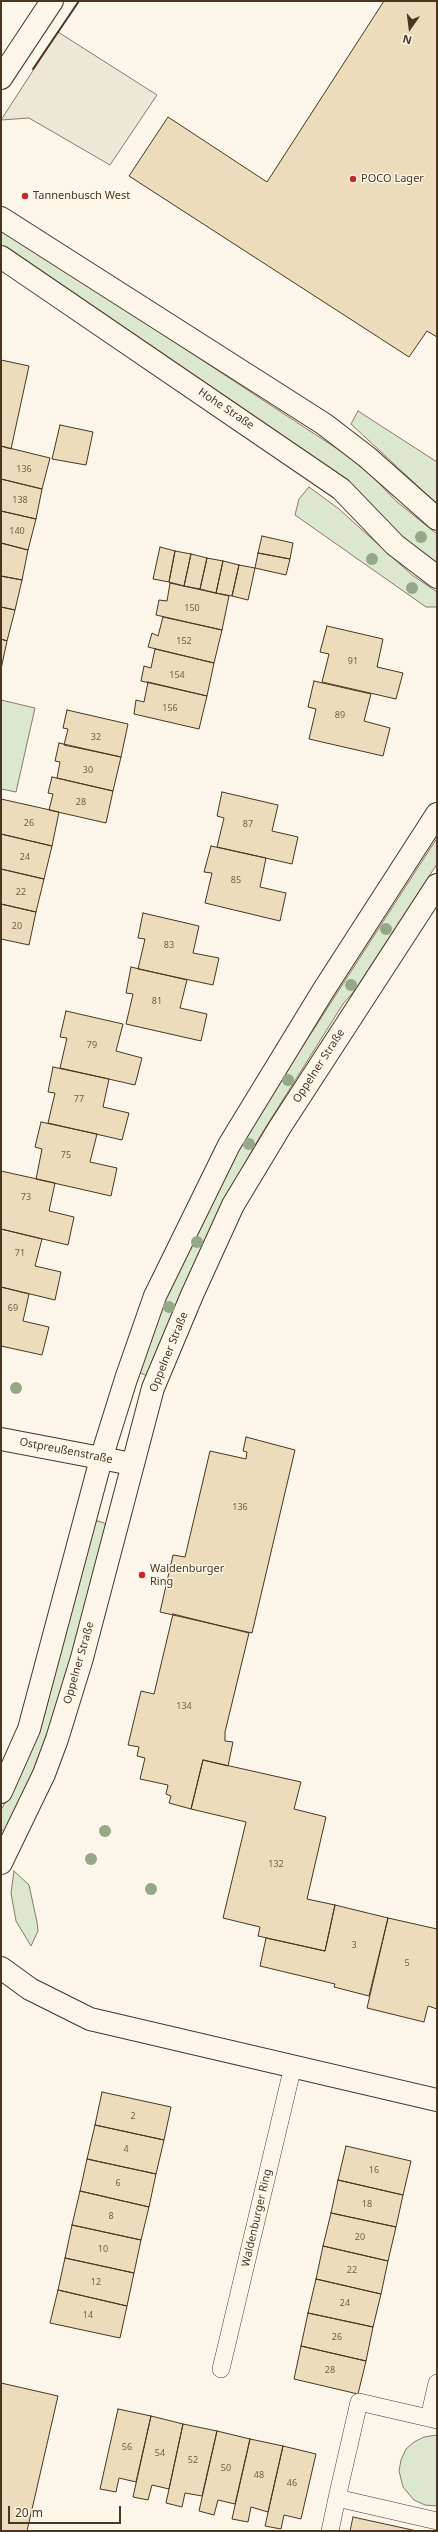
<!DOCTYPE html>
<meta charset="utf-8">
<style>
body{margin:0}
#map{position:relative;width:438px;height:2532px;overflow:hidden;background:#fbf6e9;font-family:"Noto Sans",sans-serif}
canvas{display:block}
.frame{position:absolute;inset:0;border:2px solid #4a3520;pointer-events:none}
.north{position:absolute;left:390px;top:8px;width:40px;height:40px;-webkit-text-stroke:3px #fbf6e9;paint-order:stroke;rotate:194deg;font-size:11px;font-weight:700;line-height:16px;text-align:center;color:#4a3520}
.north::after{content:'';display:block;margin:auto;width:14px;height:18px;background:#4a3520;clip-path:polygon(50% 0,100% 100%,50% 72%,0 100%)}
.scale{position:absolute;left:8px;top:2506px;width:113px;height:18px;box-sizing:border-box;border:2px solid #4a3520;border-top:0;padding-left:5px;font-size:12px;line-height:14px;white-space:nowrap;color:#4a3520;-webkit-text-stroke:3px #fbf6e9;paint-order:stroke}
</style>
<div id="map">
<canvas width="438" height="2532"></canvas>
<div class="frame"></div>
<div class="north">N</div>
<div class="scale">20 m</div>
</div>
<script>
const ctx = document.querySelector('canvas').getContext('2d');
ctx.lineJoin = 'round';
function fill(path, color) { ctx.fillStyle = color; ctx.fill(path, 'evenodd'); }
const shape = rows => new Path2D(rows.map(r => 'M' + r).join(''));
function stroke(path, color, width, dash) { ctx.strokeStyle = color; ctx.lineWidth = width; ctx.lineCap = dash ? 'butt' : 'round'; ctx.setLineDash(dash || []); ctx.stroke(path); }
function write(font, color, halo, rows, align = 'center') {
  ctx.font = font + ' "Noto Sans",sans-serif'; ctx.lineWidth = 3; ctx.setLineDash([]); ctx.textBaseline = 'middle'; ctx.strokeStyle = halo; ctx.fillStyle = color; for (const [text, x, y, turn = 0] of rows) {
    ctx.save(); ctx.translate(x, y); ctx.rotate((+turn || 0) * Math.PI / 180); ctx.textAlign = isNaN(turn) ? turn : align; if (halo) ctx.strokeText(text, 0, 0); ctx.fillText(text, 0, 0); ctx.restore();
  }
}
const green = shape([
 [1,228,342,452,371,475,397,502,437,534,437,566,1,247,1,228],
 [358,411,437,462,437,504,351,424,358,411],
 [309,487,339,509,412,575,437,592,437,607,426,607,295,515,299,499,309,487],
 [1,700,35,708,16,792,1,789,1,700],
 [437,838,437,864,355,990,343,1004,259,1138,227,1196,150,1377,135,1371,150,1330,239,1145,437,838],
 [98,1521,104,1523,107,1527,54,1727,6,1833,1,1829,1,1810,17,1781,94,1523,98,1521],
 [14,1871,29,1885,37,1922,38,1931,31,1946,16,1921,11,1893,14,1871],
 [437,2435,437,2506,425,2505,414,2500,403,2487,399,2471,401,2460,406,2449,414,2442,424,2437,437,2435]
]);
const parking = shape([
 [58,32,157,95,110,165,29,118,1,120,58,32]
]);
const building = shape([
 [384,1,437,1,437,337,427,331,409,357,129,176,168,117,267,182,384,1],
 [1,360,29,366,11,449,1,446,1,360],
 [60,425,93,432,86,465,52,459,60,425],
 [1,446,50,458,42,489,1,479,1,446],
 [1,479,42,489,36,519,1,511,1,479],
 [1,511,36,519,28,550,1,543,1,511],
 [262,536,293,543,290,559,258,553,262,536],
 [1,543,28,550,22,580,1,576,1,543],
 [160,547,175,551,169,582,153,579,160,547],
 [175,551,191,554,184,586,169,582,175,551],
 [258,553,290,559,286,575,255,568,258,553],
 [191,554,207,558,200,589,184,586,191,554],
 [207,558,223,561,216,593,200,589,207,558],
 [223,561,239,565,232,596,216,593,223,561],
 [239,565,255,568,248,600,232,596,239,565],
 [1,576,22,580,15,610,1,607,1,576],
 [170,583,229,596,222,630,156,615,159,600,167,601,170,583],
 [1,607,15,610,7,641,1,639,1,607],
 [163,617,222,630,214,663,148,647,152,633,158,636,163,617],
 [327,626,383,639,377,667,403,673,396,699,322,682,329,654,320,652,327,626],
 [1,639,7,641,1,669,1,639],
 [155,649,214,663,207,696,141,681,144,666,151,668,155,649],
 [314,681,371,694,364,721,390,728,383,756,309,739,316,709,308,707,314,681],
 [148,682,207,696,199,729,134,714,136,700,144,702,148,682],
 [67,710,128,724,121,757,64,745,68,729,63,728,67,710],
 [59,743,121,757,113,791,57,778,60,762,55,761,59,743],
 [52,777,113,791,106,823,49,810,53,794,48,793,52,777],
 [222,792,278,805,272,831,298,837,292,864,217,847,224,818,217,816,222,792],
 [1,799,59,812,52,846,1,834,1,799],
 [1,834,52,846,44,879,1,869,1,834],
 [211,846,266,858,260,887,286,893,280,921,205,903,212,873,204,872,211,846],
 [1,869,44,879,36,912,1,904,1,869],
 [1,904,36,912,29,945,1,939,1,904],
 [143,913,199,926,193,953,219,958,213,985,138,969,145,939,138,938,143,913],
 [131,967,187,980,180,1008,207,1014,201,1041,126,1024,133,994,126,993,131,967],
 [66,1011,123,1024,116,1051,142,1058,135,1085,60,1068,67,1038,60,1037,66,1011],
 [53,1067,109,1079,103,1107,129,1113,122,1140,48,1123,55,1093,48,1092,53,1067],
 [41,1122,97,1134,90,1162,117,1168,111,1196,36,1179,42,1149,35,1147,41,1122],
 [1,1171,55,1183,49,1211,74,1217,68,1245,1,1229,1,1171],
 [1,1229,42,1239,35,1266,61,1272,55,1300,1,1287,1,1229],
 [1,1287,29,1294,23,1321,49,1327,42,1355,1,1346,1,1287],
 [246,1437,295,1450,252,1633,160,1612,173,1555,185,1557,210,1451,246,1459,247,1452,243,1451,246,1437],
 [173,1614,249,1633,225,1732,225,1741,233,1742,228,1766,203,1760,191,1809,169,1803,171,1796,166,1794,168,1785,140,1779,145,1758,137,1756,139,1747,128,1745,141,1691,154,1694,173,1614],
 [203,1760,301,1782,294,1809,326,1817,307,1899,335,1905,325,1951,258,1936,260,1927,223,1918,246,1822,191,1809,203,1760],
 [335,1905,388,1918,369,1996,334,1987,335,1984,260,1966,266,1938,325,1951,335,1905],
 [388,1918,437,1929,437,2009,428,2006,424,2022,367,2008,388,1918],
 [102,2092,171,2107,164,2140,95,2125,102,2092],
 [95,2125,164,2140,156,2174,87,2159,95,2125],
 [346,2146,411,2161,403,2195,338,2180,346,2146],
 [87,2159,156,2174,149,2207,80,2191,87,2159],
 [338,2180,403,2195,396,2227,331,2213,338,2180],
 [80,2191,149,2207,141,2240,72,2225,80,2191],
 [331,2213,396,2227,388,2261,323,2246,331,2213],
 [72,2225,141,2240,134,2273,65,2258,72,2225],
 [323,2246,388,2261,381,2294,316,2279,323,2246],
 [65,2258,134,2273,127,2306,58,2290,65,2258],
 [316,2279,381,2294,373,2327,308,2313,316,2279],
 [58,2290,127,2306,120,2338,50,2323,58,2290],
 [308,2313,373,2327,366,2361,301,2346,308,2313],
 [301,2346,366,2361,358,2394,294,2379,301,2346],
 [1,2383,58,2396,27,2531,1,2531,1,2383],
 [118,2409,151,2416,136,2482,119,2478,116,2492,100,2489,118,2409],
 [151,2416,183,2424,169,2489,152,2485,148,2500,133,2497,151,2416],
 [183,2424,217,2431,202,2496,185,2493,182,2507,166,2503,183,2424],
 [217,2431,250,2439,235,2504,218,2500,214,2515,199,2511,217,2431],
 [250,2439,283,2446,268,2512,251,2507,248,2522,232,2519,250,2439],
 [283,2446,316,2454,301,2519,284,2515,281,2529,265,2526,283,2446],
 [353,2517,417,2531,350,2531,353,2517]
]);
const lane = shape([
 [221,2369,293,2066],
 [429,2418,437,2383],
 [337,2498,359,2402,437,2420],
 [330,2531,337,2498,437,2521]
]);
const street = shape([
 [1,78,52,1],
 [1,1439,132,1464],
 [1,1968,30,1989,90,2019,437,2100]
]);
const secondary = shape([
 [1,218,324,424,367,457,437,519],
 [1,257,341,489,395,545,437,577],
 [1,1792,29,1729,101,1459,126,1379,155,1296,229,1145,323,991,437,814],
 [1,1863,44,1774,57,1739,82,1658,153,1388,192,1295,233,1205,280,1127,437,885]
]);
const wall = shape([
 [33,69,79,1]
]);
const trees = [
 [421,537],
 [372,559],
 [412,588],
 [386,929],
 [351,985],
 [288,1080],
 [249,1144],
 [197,1242],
 [169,1307],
 [16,1388],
 [105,1831],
 [91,1859],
 [151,1889]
];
const markers = [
 [353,179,4,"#c62828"],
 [25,196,4,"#c62828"],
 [142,1575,4,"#c62828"]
];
const numberNames = [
 ["136",24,469],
 ["138",20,500],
 ["140",17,531],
 ["150",192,608],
 ["152",184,641],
 ["91",353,661],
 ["154",177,675],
 ["156",170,708],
 ["89",340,715],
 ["32",96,737],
 ["30",88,770],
 ["28",81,802],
 ["26",29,823],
 ["87",248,824],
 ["24",25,857],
 ["85",236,880],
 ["22",21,892],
 ["20",17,926],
 ["83",169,945],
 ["81",157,1001],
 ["79",92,1045],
 ["77",79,1099],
 ["75",66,1155],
 ["73",26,1197],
 ["71",20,1253],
 ["69",13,1308],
 ["136",240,1507],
 ["134",184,1706],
 ["132",276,1864],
 ["3",354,1945],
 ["5",407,1963],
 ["2",133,2116],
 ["4",126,2149],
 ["16",374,2170],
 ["6",118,2183],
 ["18",367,2204],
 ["8",111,2216],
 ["20",360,2237],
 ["10",103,2249],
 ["22",352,2270],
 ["12",96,2282],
 ["24",345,2303],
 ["14",88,2315],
 ["26",337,2337],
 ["28",330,2370],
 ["56",127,2447],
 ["54",160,2453],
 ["52",193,2460],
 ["50",226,2468],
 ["48",259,2475],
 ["46",292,2483]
];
const poiNames = [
 ["POCO Lager",361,179],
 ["Tannenbusch West",33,196],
 ["Waldenburger",150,1569],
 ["Ring",150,1582]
];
const streetNames = [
 ["Hohe Straße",226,409,34],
 ["Oppelner Straße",319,1066,-57],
 ["Oppelner Straße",169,1352,-68],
 ["Ostpreußenstraße",66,1451,11],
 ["Oppelner Straße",79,1663,-74],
 ["Waldenburger Ring",257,2218,-77]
];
fill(green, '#dce7d0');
stroke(green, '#887966', 1);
fill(parking, '#ede7d9');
stroke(parking, '#887966', 1);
fill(building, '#ecdcbc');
stroke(building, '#4a3520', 1);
stroke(lane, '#4a3520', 18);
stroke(street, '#4a3520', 24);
stroke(secondary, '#4a3520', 24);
stroke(lane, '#fbf6e9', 17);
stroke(street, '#fbf6e9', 22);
stroke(secondary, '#fbf6e9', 22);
stroke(wall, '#4a3520', 2);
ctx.fillStyle = '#96a887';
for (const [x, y] of trees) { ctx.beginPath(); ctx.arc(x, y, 6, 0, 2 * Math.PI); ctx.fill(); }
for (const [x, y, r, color] of markers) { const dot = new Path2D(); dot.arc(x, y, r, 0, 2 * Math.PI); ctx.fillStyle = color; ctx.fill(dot); stroke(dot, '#fbf6e9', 1.5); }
write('9px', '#725f47', null, numberNames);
write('11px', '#4a3520', '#fbf6e9', poiNames, 'left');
write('11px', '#4a3520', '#fbf6e9', streetNames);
</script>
